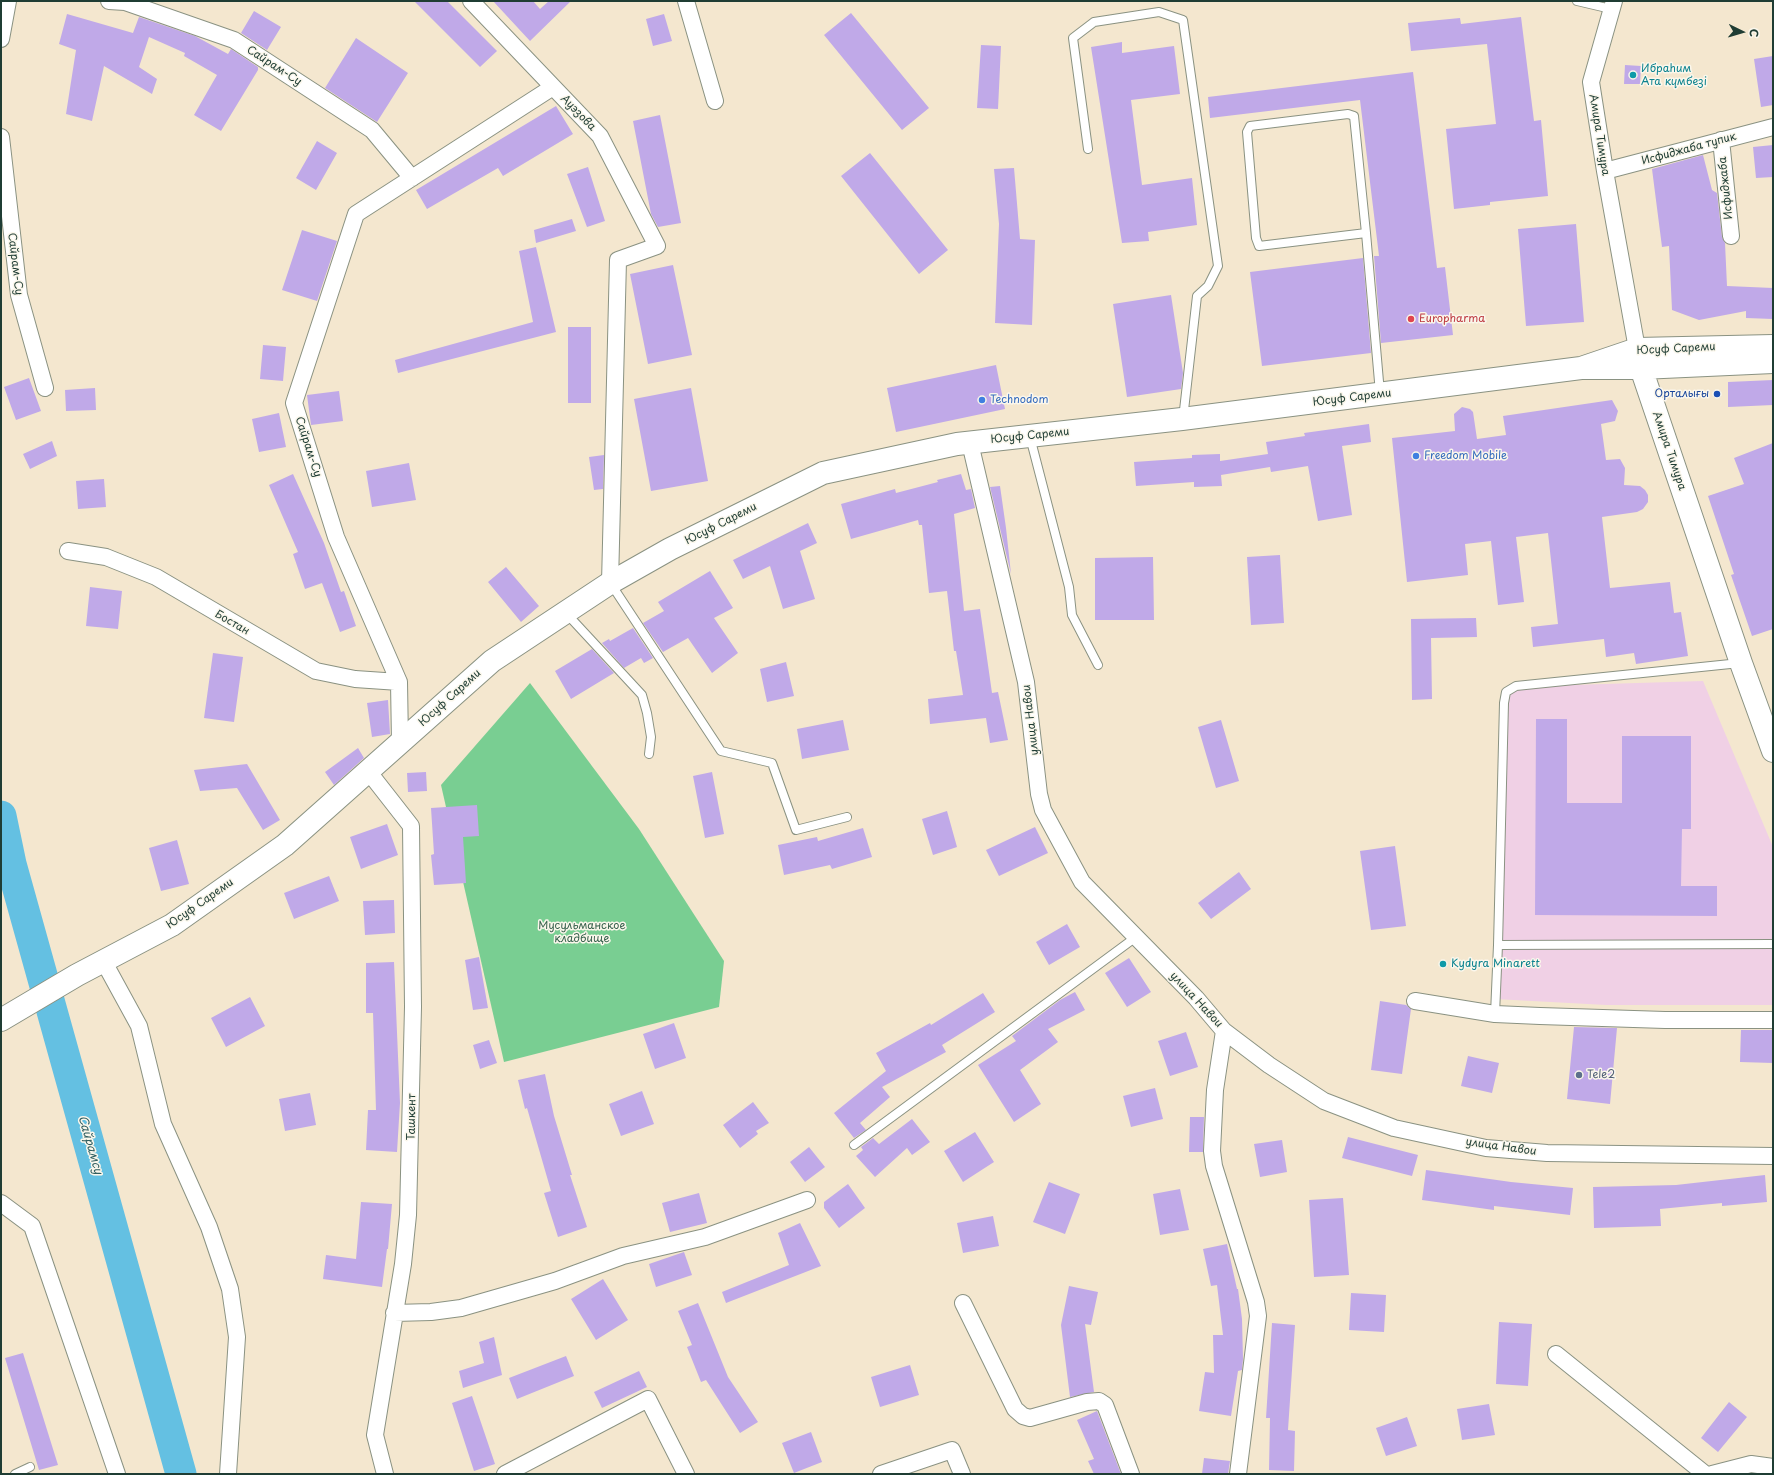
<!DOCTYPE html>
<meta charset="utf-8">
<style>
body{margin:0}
#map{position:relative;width:1774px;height:1475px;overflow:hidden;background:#f4e7cf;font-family:"Playpen Sans",sans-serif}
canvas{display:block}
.frame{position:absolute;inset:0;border:2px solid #1f3d34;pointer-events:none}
.north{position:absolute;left:1722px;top:12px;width:40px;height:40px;-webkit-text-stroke:3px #fbf7ec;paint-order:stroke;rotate:95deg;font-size:11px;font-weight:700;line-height:16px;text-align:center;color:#1f3d34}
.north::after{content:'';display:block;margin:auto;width:14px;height:18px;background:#1f3d34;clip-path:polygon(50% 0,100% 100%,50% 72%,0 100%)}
</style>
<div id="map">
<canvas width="1774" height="1475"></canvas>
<div class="frame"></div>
<div class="north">С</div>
</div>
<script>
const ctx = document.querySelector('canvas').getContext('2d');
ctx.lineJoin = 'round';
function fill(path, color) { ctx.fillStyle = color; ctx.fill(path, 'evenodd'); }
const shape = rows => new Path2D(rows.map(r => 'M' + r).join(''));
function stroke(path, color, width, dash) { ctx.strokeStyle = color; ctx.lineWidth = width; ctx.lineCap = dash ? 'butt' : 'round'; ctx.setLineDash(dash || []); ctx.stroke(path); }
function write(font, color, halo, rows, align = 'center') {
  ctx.font = font + ' "Playpen Sans",sans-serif'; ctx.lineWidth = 3; ctx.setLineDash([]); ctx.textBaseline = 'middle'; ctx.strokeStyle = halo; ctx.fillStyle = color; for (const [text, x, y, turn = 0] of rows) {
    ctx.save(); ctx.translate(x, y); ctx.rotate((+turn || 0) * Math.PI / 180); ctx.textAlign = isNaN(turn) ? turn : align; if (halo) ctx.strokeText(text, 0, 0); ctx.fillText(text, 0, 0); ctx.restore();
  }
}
const built = shape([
 [1703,681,1773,847,1773,1005,1606,1005,1495,999,1506,687]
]);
const green = shape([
 [530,683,639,829,724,961,719,1007,504,1062,441,785]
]);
const river = shape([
 [1,816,11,864,181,1474]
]);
const building = shape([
 [414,1,447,1,497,51,480,67],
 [493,1,533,1,540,9,549,1,571,1,530,41],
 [254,11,281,27,267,50,241,33],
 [851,13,929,108,902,130,824,35],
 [67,14,133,33,139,17,195,36,228,54,231,49,258,67,258,70,221,131,194,115,217,75,184,56,185,53,149,37,139,67,157,79,152,94,104,66,92,121,66,114,76,50,59,44],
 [664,14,672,41,653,46,646,19],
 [1521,17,1534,121,1541,120,1548,196,1490,202,1490,205,1454,209,1446,129,1496,124,1487,44,1411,51,1408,23,1460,18,1461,24],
 [356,38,408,73,377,122,325,88],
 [1122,42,1122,53,1174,46,1180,94,1131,100,1142,185,1192,178,1197,225,1148,232,1149,241,1122,243,1091,47],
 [981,45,1001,46,998,109,977,108],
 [1773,56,1773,105,1761,107,1754,59],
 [1625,65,1641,66,1640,84,1624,84],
 [1413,72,1437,268,1445,267,1453,335,1381,343,1374,256,1379,256,1360,100,1210,118,1208,97],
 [556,106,573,134,503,176,498,168,427,209,416,190],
 [660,115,681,223,658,227,651,214,633,121],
 [317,141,337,153,316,190,296,178],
 [1773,145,1773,177,1756,178,1753,147],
 [870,153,948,250,919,274,841,176],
 [1703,155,1712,190,1717,193,1722,237,1725,243,1727,286,1773,288,1773,319,1746,318,1746,311,1699,320,1672,310,1669,246,1662,247,1652,169],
 [588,167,605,221,587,227,567,174],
 [1014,168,1020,239,1035,240,1032,325,995,323,999,224,994,169],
 [572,219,576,231,536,243,534,230],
 [1576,224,1584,322,1526,326,1518,229],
 [302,230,337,241,317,301,282,290],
 [536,247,556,332,398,373,395,360,533,322,519,251],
 [1363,258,1371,353,1262,366,1250,272],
 [673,265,692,355,648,364,630,274],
 [1171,295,1183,373,1181,389,1127,397,1113,304],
 [568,327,591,327,591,403,568,403],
 [263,345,286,347,283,381,260,379],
 [996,365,1005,409,896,432,887,388],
 [29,378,41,411,16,420,4,387],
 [1773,380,1773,405,1728,407,1728,382],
 [95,388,96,410,66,411,65,390],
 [691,388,708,481,651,491,634,399],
 [339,391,343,421,311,425,307,395],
 [1612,400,1618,411,1615,421,1601,424,1606,460,1620,459,1625,468,1624,485,1640,486,1645,490,1648,495,1648,502,1643,509,1637,512,1602,517,1610,588,1670,582,1674,613,1681,612,1688,656,1636,664,1634,653,1606,657,1604,639,1533,647,1531,627,1558,624,1548,533,1516,537,1524,602,1498,605,1491,541,1465,544,1468,575,1407,582,1392,438,1455,431,1454,414,1462,407,1470,409,1473,412,1477,439,1506,435,1503,416],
 [279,413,286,447,259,452,252,419],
 [1369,424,1371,442,1342,446,1352,515,1318,521,1308,466,1271,472,1270,467,1221,475,1222,486,1194,487,1194,482,1136,486,1134,462,1192,458,1192,455,1220,454,1220,461,1268,454,1266,442,1305,436,1304,433],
 [52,441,57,456,30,469,23,454],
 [1773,443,1773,629,1752,636,1731,575,1734,574,1708,496,1744,484,1734,458],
 [604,455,603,489,594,490,589,457],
 [409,463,416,500,372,507,366,471],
 [293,474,324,543,341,592,344,591,356,626,340,632,322,583,305,589,293,554,298,552,269,485],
 [961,474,966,490,971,489,975,508,954,514,964,611,980,609,992,693,998,692,1008,740,990,743,986,718,930,724,928,699,963,695,956,651,954,651,947,591,929,593,922,525,919,525,918,520,851,539,841,504,895,489,896,493,938,482,937,480],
 [104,479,106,507,78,509,76,481],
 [1000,486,1006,528,1011,574,990,487],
 [808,523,817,543,800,551,815,599,783,609,770,566,743,579,733,560],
 [1280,555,1284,623,1251,625,1247,557],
 [1153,557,1154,620,1095,620,1095,558],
 [506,567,539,606,521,622,488,582],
 [710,571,733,608,714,618,738,653,712,673,688,638,663,652,643,623,664,611,658,602],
 [90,587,122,591,118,629,86,626],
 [1476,618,1477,637,1431,638,1432,699,1412,700,1411,619],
 [633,628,653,658,644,663,641,658,624,668,602,643,609,639,610,641],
 [592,649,614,673,571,699,555,671],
 [213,653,243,657,234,722,204,718],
 [786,662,794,696,767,702,760,669],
 [388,700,390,734,372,737,367,703],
 [1536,719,1567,719,1567,803,1622,803,1622,736,1691,736,1691,829,1682,829,1681,886,1717,886,1717,916,1535,915],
 [843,720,849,750,802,759,797,729],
 [1221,720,1239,781,1216,788,1198,727],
 [358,748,364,758,334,785,325,772],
 [247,764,280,820,263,830,237,788,200,791,194,770],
 [426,772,427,791,408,792,407,773],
 [712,772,724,834,705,838,693,776],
 [477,805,479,836,463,837,466,883,434,885,431,855,434,854,431,808],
 [947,811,957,847,933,855,922,819],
 [387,824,398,855,361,869,350,837],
 [1035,827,1048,853,999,876,986,850],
 [863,828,872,857,832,869,830,865,784,875,778,845,817,837,818,841],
 [177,840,189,884,161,891,149,848],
 [1395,846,1406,926,1371,930,1360,851],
 [1239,872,1251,889,1211,919,1198,903],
 [329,876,339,901,294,919,284,893],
 [394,900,395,933,365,935,363,901],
 [1067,924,1080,947,1049,965,1036,942],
 [479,957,488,1008,473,1010,465,960],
 [1129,958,1151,992,1127,1007,1105,973],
 [394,962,400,1103,397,1152,366,1150,368,1110,376,1110,373,1013,366,1013,366,963],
 [1075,992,1085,1010,1048,1029,1058,1042,1020,1070,1041,1104,1014,1122,978,1065,1016,1041,1012,1036,1060,1000],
 [983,993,995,1012,942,1045,946,1052,882,1087,890,1097,860,1123,866,1130,854,1138,834,1113,886,1071,876,1053,930,1023,931,1025],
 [250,997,265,1026,226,1047,211,1018],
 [1380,1001,1406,1005,1411,1009,1402,1074,1371,1070],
 [674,1023,686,1058,655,1069,643,1034],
 [1574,1027,1617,1028,1610,1104,1567,1099],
 [1741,1030,1773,1030,1773,1063,1740,1062],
 [1186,1032,1198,1067,1170,1076,1158,1041],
 [489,1040,497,1063,480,1069,473,1045],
 [1468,1056,1499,1063,1492,1093,1461,1086],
 [545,1074,554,1116,572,1175,570,1175,587,1227,558,1237,544,1193,551,1191,527,1108,525,1109,518,1080],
 [1155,1088,1163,1119,1131,1127,1123,1096],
 [642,1091,654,1124,621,1136,609,1104],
 [310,1093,316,1125,285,1131,279,1099],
 [753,1102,769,1123,756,1131,758,1134,740,1148,723,1125],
 [1190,1117,1204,1117,1203,1152,1189,1152],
 [912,1119,930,1142,912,1155,907,1148,875,1177,856,1156,863,1150,861,1147,873,1138,879,1144],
 [975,1132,994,1162,963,1182,944,1151],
 [1348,1137,1418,1155,1412,1176,1342,1158],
 [1282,1140,1287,1172,1260,1177,1254,1144],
 [809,1147,825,1167,805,1182,790,1162],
 [1426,1170,1511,1182,1573,1188,1570,1215,1494,1206,1494,1210,1422,1200],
 [1765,1175,1767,1202,1722,1206,1722,1203,1660,1209,1661,1226,1594,1228,1593,1187,1676,1185],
 [1049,1182,1080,1194,1065,1234,1033,1222],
 [848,1184,865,1208,839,1228,824,1208,824,1202],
 [1180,1189,1189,1230,1160,1235,1153,1194],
 [699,1193,707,1223,670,1232,662,1203],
 [1343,1198,1349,1275,1314,1277,1309,1200],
 [361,1202,392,1204,388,1249,387,1249,382,1287,323,1279,326,1255,356,1259],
 [993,1216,999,1246,963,1253,957,1223],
 [800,1223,821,1266,726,1303,722,1292,789,1265,778,1233],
 [1227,1244,1237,1289,1238,1289,1242,1319,1243,1359,1242,1370,1238,1371,1231,1416,1199,1411,1205,1372,1214,1373,1213,1335,1223,1335,1217,1285,1211,1286,1203,1249],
 [684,1252,692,1275,656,1287,649,1264],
 [603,1279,628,1320,596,1340,571,1299],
 [1069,1286,1098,1292,1091,1325,1085,1324,1094,1392,1070,1397,1061,1325],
 [1351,1293,1386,1295,1384,1332,1349,1330],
 [698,1303,728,1377,758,1422,740,1433,706,1380,701,1382,687,1347,692,1345,678,1311],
 [1499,1322,1532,1324,1528,1386,1496,1384],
 [1272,1323,1295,1325,1288,1430,1295,1431,1294,1471,1269,1470,1270,1418,1266,1418],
 [494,1337,502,1375,463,1388,459,1371,484,1363,479,1342],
 [23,1353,58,1465,39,1470,5,1358],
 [566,1356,574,1376,517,1399,509,1378],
 [910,1365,919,1395,880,1407,871,1377],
 [639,1371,647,1387,602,1408,594,1392],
 [472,1396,495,1464,474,1471,452,1403],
 [1729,1402,1747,1417,1718,1452,1701,1438],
 [1489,1404,1495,1435,1462,1440,1457,1409],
 [1097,1411,1121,1474,1094,1474,1088,1461,1094,1459,1077,1420],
 [1407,1417,1417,1446,1386,1456,1376,1428],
 [811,1432,822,1462,794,1473,782,1443],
 [1204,1458,1230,1461,1228,1474,1202,1474]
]);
const lane = shape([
 [1577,1,1611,9],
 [1088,149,1073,38,1094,22,1159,12,1183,20,1218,266,1208,286,1197,296,1183,419],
 [1366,233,1259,246,1256,238,1247,132,1250,126,1348,114,1354,116,1366,233,1380,393],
 [1030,437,1069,587,1072,615,1098,665],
 [611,584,721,751,772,763,796,830,847,817],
 [566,613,642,695,647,713,651,737,649,754],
 [1498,945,1773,944],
 [1495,1014,1498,945,1504,703,1506,692,1516,686,1740,663],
 [854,1145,1136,937],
 [15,1474,30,1467]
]);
const street = shape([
 [109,1,125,2,234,40,372,130,412,178],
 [471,1,600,136,657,246,618,260,610,583],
 [686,1,715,101],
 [1614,1,1591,82,1605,171,1637,349],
 [1,39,8,1],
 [1,137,19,295,45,388],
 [1721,140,1731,236],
 [1605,171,1773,127],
 [970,443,1026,682,1039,794,1043,810,1082,882,1196,998,1224,1031,1269,1065,1324,1101,1394,1128,1486,1148,1547,1153,1773,1156],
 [68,551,106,557,156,577,316,671,355,679,399,682],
 [400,742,399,682,336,537,294,403,356,214,553,87],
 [368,771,411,826,413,1007,408,1215,403,1264,375,1435,385,1474],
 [104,962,139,1026,163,1124,209,1227,230,1289,237,1337,228,1474],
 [1415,1001,1495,1014,1540,1016,1665,1020,1773,1020],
 [1224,1031,1215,1090,1212,1151,1214,1166,1256,1302,1258,1316,1238,1474],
 [1,1203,32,1226,117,1474],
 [963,1303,1015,1409,1023,1416,1030,1418,1087,1402,1099,1401,1105,1405,1131,1474],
 [394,1313,431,1312,461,1308,555,1281,623,1256,705,1237,807,1200],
 [1556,1354,1705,1474],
 [505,1474,648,1399,686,1474],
 [881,1474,952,1450,962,1474],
 [1712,1474,1751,1464,1773,1467]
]);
const secondary = shape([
 [1773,346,1637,349,1581,368,1641,368,1773,362],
 [1637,349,1641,368,1741,663,1773,751],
 [1,1020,77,975,172,925,285,845,492,661,610,583,670,549,823,473,957,444,1182,419,1581,368]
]);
const markers = [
 [1633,75,4,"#0f9aa8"],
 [1411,319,4,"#e0444e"],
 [1717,394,4,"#1a4fb4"],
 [982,400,4,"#3f7fe0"],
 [1416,456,4,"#3f7fe0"],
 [1443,964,4,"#0f9aa8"],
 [1579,1075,4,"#5c6f8a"]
];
const streetNames = [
 ["Сайрам-Су",274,66,33],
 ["Ауэзова",578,113,46],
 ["Амира Тимура",1599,135,81],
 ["Исфиджаба тупик",1689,149,-15],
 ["Исфиджаба",1726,188,-96],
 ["Сайрам-Су",15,264,83],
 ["Юсуф Сареми",1676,349,-3],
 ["Юсуф Сареми",1352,398,-7],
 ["Юсуф Сареми",1030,436,-6],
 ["Сайрам-Су",308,447,72],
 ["Амира Тимура",1669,451,71],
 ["Юсуф Сареми",721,524,-27],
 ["Бостан",232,623,30],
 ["Юсуф Сареми",450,698,-42],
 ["улица Навои",1031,720,-97],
 ["Юсуф Сареми",200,904,-35],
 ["улица Навои",1196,1000,47],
 ["Ташкент",412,1117,-89],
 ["улица Навои",1501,1147,8]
];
const cultureNames = [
 ["Ибраhим",1641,69],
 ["Ата күмбезі",1641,82],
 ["Kydyra Minarett",1451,964]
];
const healthNames = [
 ["Europharma",1419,319]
];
const transitNames = [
 ["Орталығы",1709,394]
];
const shopNames = [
 ["Technodom",990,400],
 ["Freedom Mobile",1424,456]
];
const parkNames = [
 ["Мусульманское",582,926],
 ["кладбище",582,939]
];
const serviceNames = [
 ["Tele2",1587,1075]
];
const waterNames = [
 ["Сайрамсу",90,1145,74]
];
fill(built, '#f0d0e5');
fill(green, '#79ce92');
stroke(river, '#64c0e2', 31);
fill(building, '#c0a9e8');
stroke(lane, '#8a9282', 10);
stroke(street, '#8a9282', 18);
stroke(secondary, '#8a9282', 24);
stroke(lane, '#fff', 8);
stroke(street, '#fff', 16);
stroke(secondary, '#fff', 22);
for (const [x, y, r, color] of markers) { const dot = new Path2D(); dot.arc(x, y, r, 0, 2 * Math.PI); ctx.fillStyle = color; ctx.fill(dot); stroke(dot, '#fbf7ec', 1.5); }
write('11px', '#1f3d34', '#fbf7ec', streetNames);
write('11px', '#0d838f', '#fbf7ec', cultureNames, 'left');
write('11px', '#be3a42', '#fbf7ec', healthNames, 'left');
write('11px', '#164399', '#fbf7ec', transitNames, 'right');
write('11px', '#366cbe', '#fbf7ec', shopNames, 'left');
write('11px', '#36614c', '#fbf7ec', parkNames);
write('11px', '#4e5e75', '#fbf7ec', serviceNames, 'left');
write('italic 12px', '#305e60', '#fbf7ec', waterNames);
</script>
